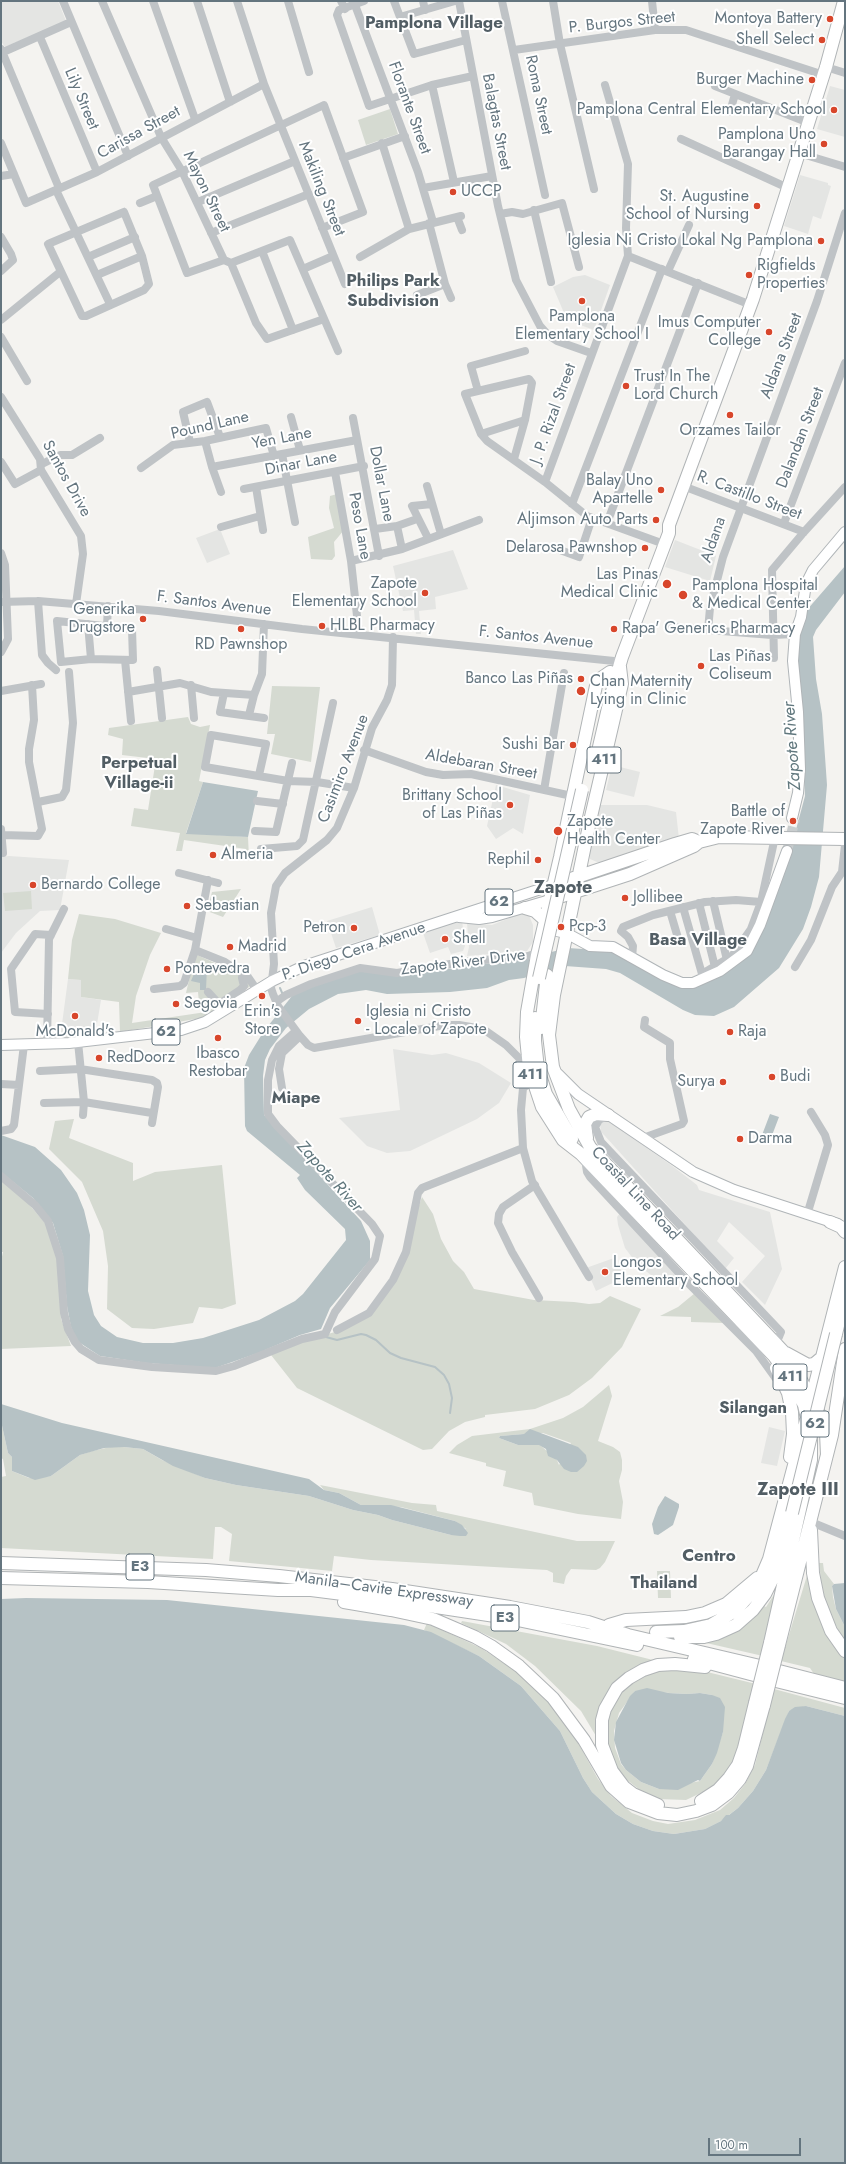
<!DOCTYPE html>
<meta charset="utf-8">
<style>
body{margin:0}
#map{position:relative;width:846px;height:2164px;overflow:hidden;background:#f4f3f0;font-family:Jost,sans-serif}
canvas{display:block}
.frame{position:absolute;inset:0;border:2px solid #64757f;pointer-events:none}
.scale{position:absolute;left:708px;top:2138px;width:93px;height:18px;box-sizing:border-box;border:2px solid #64757f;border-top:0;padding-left:5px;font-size:12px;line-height:14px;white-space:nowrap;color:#64757f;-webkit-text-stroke:3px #fff;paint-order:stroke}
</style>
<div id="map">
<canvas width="846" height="2164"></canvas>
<div class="frame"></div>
<div class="scale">100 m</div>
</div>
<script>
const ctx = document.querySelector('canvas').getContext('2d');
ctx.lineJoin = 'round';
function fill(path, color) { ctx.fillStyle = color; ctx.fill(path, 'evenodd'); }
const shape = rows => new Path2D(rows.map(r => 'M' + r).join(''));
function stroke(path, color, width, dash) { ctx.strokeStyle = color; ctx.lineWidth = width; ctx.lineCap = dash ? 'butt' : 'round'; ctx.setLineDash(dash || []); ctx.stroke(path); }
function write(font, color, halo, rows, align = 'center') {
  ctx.font = font + ' Jost,sans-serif'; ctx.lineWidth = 4; ctx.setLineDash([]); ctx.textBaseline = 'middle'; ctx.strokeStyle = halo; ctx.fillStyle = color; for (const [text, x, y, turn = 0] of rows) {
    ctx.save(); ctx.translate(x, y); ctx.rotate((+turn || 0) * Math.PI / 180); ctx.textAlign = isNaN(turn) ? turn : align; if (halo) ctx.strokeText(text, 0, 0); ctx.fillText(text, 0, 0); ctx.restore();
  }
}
const built = shape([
 [1,1,58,1,66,21,5,47,1,41],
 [830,86,845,90,845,137,817,129],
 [800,175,828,183,828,185,831,186,821,219,813,216,808,234,784,226],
 [585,275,610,285,594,330,567,320,553,287,573,277],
 [220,529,230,554,207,563,196,538],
 [675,540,716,556,710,581,665,567],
 [453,550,468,589,435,597,436,609,419,611,421,634,416,634,414,610,403,611,393,566],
 [612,765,640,772,634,797,606,790],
 [496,785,530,795,523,834,513,828,496,839,487,826],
 [599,805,647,805,676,812,679,839,604,862,597,862,590,859,589,854],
 [9,856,69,860,60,910,40,911,16,933,1,953,1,857],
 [372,907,380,935,336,948,327,921],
 [528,913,533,925,533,942,527,951,467,956,469,947,467,923,492,925,517,915],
 [462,920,465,946,463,951,451,954,448,947,430,953,423,933],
 [68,979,81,980,81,997,101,1000,95,1036,60,1039],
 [393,1049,432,1055,446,1053,479,1063,511,1083,499,1103,477,1119,410,1151,387,1153,367,1146,339,1118,400,1110],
 [604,1121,610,1122,671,1165,697,1185,699,1190,770,1212,782,1269,765,1305,742,1282,765,1256,729,1222,717,1241,734,1258,725,1269,605,1136,601,1132,600,1125],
 [620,1213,679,1276,667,1278,651,1275,637,1264,625,1248,618,1225,617,1217],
 [614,1258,625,1277,596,1291,586,1268],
 [769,1427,785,1431,777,1466,761,1463]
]);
const green = shape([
 [390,109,398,134,366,145,358,120],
 [337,494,344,530,334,542,335,556,332,560,311,559,308,537,334,528,329,508,330,496],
 [272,686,320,687,311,762,271,754,275,734,267,734],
 [188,717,191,724,200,727,210,725,199,781,203,782,186,833,248,837,249,858,245,858,246,849,184,840,182,851,176,851,180,833,131,826,134,808,148,810,156,759,122,755,123,739,108,735,109,728],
 [241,889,223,917,207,911,212,892],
 [31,891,32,909,5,911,3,893],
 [79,914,115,919,161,933,150,955,136,996,132,1023,206,1012,205,1002,199,1003,198,992,186,993,195,954,250,979,253,984,221,1008,201,1018,120,1032,119,1002,81,997,81,980,68,979,72,940],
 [74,1119,69,1138,133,1163,133,1181,155,1172,222,1165,236,1304,222,1309,199,1307,193,1323,154,1329,132,1328,107,1309,108,1266,103,1231,82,1182,49,1149,55,1121],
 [1,1180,27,1202,45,1223,57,1255,61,1319,71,1346,1,1349,1,1261,3,1252,1,1252],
 [422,1197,433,1214,441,1239,453,1261,464,1272,474,1289,534,1300,574,1302,589,1304,600,1303,610,1296,641,1309,622,1347,592,1378,569,1395,535,1409,485,1415,485,1417,465,1422,449,1431,432,1449,423,1450,297,1388,271,1355,295,1344,338,1331,379,1305,388,1291],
 [695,1293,725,1323,691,1322,691,1317,660,1316,678,1307],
 [609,1385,612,1396,598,1441,613,1447,620,1452,622,1460,622,1470,619,1481,623,1502,621,1519,578,1514,534,1505,532,1493,503,1486,506,1471,486,1466,486,1463,449,1453,457,1445,472,1436,530,1429,563,1418,583,1407],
 [543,1433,571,1443,559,1465,557,1460,539,1444,518,1445,499,1438,500,1436,524,1434],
 [1,1421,8,1453,12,1457,12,1471,29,1478,51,1476,80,1455,92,1451,115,1446,124,1447,143,1449,162,1460,205,1478,236,1485,309,1496,353,1510,378,1515,392,1520,451,1535,466,1529,455,1521,401,1507,361,1505,339,1493,324,1490,320,1485,412,1503,436,1505,437,1511,577,1541,615,1541,605,1562,600,1568,596,1570,571,1569,566,1576,564,1584,553,1582,553,1573,547,1570,371,1560,334,1556,332,1571,229,1561,232,1534,221,1527,215,1527,213,1559,1,1548,1,1477,6,1476,3,1459,1,1458],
 [819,1563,823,1563,824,1571,834,1584,832,1586,833,1597,836,1609,845,1627,845,1643,827,1608,822,1589],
 [809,1569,845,1656,845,1682,814,1674,810,1668,781,1661],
 [657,1571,670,1571,671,1598,658,1598],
 [775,1593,763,1656,702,1642,762,1605,766,1607],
 [462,1621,597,1646,657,1661,642,1665,598,1716,595,1728,596,1736,581,1711,535,1666,506,1644,461,1623],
 [427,1623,481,1648,517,1672,549,1702,571,1730,598,1779,611,1796,632,1813,653,1821,668,1824,695,1820,720,1810,734,1798,745,1784,755,1765,774,1689,845,1708,845,1716,806,1706,789,1711,766,1770,753,1791,738,1808,721,1821,705,1829,674,1834,653,1831,633,1824,616,1814,592,1792,583,1778,560,1731,521,1686,479,1656,424,1630],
 [652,1670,699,1670,756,1684,740,1745,731,1766,716,1784,707,1790,686,1800,658,1799,645,1794,622,1776,610,1757,607,1722,610,1711,625,1685],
 [635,1691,687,1694,700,1693,712,1695,723,1732,712,1764,700,1781,659,1789,641,1782,626,1770,621,1764,615,1748,614,1731,619,1713]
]);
const water = shape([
 [845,566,845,592,816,630,813,637,816,679,822,714,827,785,819,877,811,907,803,929,779,968,734,1007,714,1016,695,1015,683,1010,620,973,606,969,565,966,524,978,509,980,487,988,450,992,387,994,366,990,338,994,309,1009,286,1028,270,1049,265,1060,263,1076,264,1115,361,1221,370,1241,370,1260,330,1308,321,1329,300,1335,258,1353,215,1368,147,1363,100,1356,77,1341,71,1327,67,1306,63,1256,53,1223,33,1198,1,1172,1,1135,35,1147,61,1170,77,1193,84,1210,90,1235,88,1291,94,1315,101,1326,117,1337,143,1343,173,1343,203,1338,259,1320,295,1301,303,1294,346,1240,345,1229,305,1190,297,1178,300,1175,247,1131,245,1126,244,1068,249,1055,264,1031,292,996,301,990,360,971,421,972,455,968,522,959,568,948,613,951,678,986,691,988,719,976,747,956,790,852,805,796,797,646,806,611],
 [203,782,258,791,248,837,186,834],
 [203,961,207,966,206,990,200,990,200,983,191,981,196,969,200,962],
 [770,1114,779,1117,771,1138,762,1135],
 [1,1404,62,1423,309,1479,324,1490,339,1493,361,1505,391,1505,455,1521,462,1525,468,1533,466,1536,460,1536,451,1535,392,1520,378,1515,353,1510,309,1496,236,1485,205,1478,173,1466,143,1449,124,1447,104,1448,80,1455,51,1476,35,1480,12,1471,12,1457,8,1453,1,1421],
 [530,1429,578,1447,586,1455,587,1461,584,1466,577,1472,571,1472,564,1469,557,1460,548,1456,546,1449,539,1445,518,1445,499,1438,500,1436,524,1434],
 [665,1496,679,1504,679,1507,673,1525,658,1535,654,1534,652,1524,658,1507],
 [845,1583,845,1627,836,1609,832,1586,834,1584],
 [26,1598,167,1600,404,1625,431,1632,479,1656,521,1686,560,1731,583,1778,592,1792,616,1814,633,1824,653,1831,674,1834,705,1829,721,1821,726,1815,729,1815,738,1808,753,1791,766,1770,785,1719,789,1711,795,1707,806,1706,845,1716,845,2163,1,2163,1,1599],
 [647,1688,668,1693,687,1694,700,1693,712,1695,720,1698,725,1707,723,1732,717,1753,712,1764,700,1781,698,1780,678,1790,659,1789,641,1782,626,1770,621,1763,614,1740,616,1722,630,1696,635,1691]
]);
const stream = shape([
 [280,988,283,995],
 [326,1337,337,1340,361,1334,366,1335,376,1340,390,1353,401,1358,435,1367,444,1375,449,1384,452,1398,450,1413]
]);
const majorTunnel = shape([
 [787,851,795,819]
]);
const minor = shape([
 [63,1,128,156],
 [102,1,161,137,182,171,224,260],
 [153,1,195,119],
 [197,1,230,102],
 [237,1,264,84,345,284],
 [288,1,309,72],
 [341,1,345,9],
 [364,1,339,10,337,15,369,106,432,85,473,76],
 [394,1,414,54,466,40],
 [423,1,425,10],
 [459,1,498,206,516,280,540,326,548,335,557,341,591,353],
 [502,1,545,195],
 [553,1,560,44,594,189],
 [652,1,655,30],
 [355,5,418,172,433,222],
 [400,17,455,1],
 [40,37,97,172],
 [1,49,59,188],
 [514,50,655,30,686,30,824,75],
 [1,53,71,22],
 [826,67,845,73],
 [432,85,454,182],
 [715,86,809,123],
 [730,112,735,94],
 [681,139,788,188],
 [1,143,26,203,97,172,264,84],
 [382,143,409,229],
 [799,153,845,167],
 [343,158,405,136],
 [1,176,14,174],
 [423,188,492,176],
 [56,190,110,304],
 [198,202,295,161],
 [140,203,157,196],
 [534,210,551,282],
 [124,212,142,256,149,284,144,290,86,316,82,316,48,244,124,212],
 [500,214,512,212,523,214,562,203,579,267],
 [457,217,462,230],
 [429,223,445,284,451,298],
 [322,228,363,212,324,105,153,185,187,273,224,260,231,263,290,240,338,351],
 [211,233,309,194],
 [1,237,11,254,13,260,1,271],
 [262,251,293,330],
 [628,256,751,305],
 [88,257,135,237],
 [360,257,409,229,461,216],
 [231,263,256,323,267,339,324,319],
 [303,269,333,256],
 [668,271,689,225],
 [97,275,142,256],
 [417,295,445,284],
 [1,320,60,272],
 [1,337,27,381],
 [478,391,471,366,525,351],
 [1,397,40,459,41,470,81,536,83,554,76,604],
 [291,417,300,450],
 [353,418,379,556],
 [481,434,525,420],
 [205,441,212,467,221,492],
 [190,442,183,412,207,402,220,437],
 [282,454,295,522],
 [514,459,525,420,532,383,529,379,465,394,481,434,487,441,545,482,587,516,664,544],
 [1,462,15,484,41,470],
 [42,464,60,455,72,455,100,438],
 [212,467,357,440],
 [141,468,173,445,205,441,266,428,274,456],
 [335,472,351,561,359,634],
 [545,482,628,256,626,228,628,164,605,85],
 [427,486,441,534],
 [683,486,804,532],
 [256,487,263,530],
 [244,489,364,466],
 [572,504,662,269],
 [607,523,698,283],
 [784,523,845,363],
 [397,526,402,549],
 [221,527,260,516],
 [375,529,397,526,417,519],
 [428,538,412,506,432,504],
 [560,550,579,557,592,518],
 [1,553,5,565,8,639,1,652],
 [351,561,402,549,479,520],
 [38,601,42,655,48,663,56,670],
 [1,602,38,601,159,611,302,629,614,661],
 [57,621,132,629,133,660,91,659,61,662,57,621],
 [88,624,91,659],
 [107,626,108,606],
 [671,627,772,635,795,634],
 [708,630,710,608,723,557,817,301,845,213],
 [393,637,392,685,387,700,372,728,354,788,337,828,327,840,285,873,276,886,271,913,274,964,271,988,273,994,278,1006,300,1036,308,1045,314,1048,445,1025,459,1025,477,1028,486,1031,506,1045,529,1068],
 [774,658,772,570,804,532,845,487],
 [125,660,131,721],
 [157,670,162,718],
 [191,685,194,718],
 [1,691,41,684],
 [128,692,180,683,211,692,254,695,262,674,264,624],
 [224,693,220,712,264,718],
 [249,715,254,695],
 [364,750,426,772,443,775,471,774,572,796],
 [259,775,266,744,211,735,205,767,288,781,317,782,354,788],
 [544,790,564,673],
 [257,801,283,804],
 [38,802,62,797,66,790,73,723,69,672],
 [1,829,3,853],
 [255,831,276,832,292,763],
 [2,835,38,836,42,829,29,762,29,749,34,720,32,685],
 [261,849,297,846,303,840,333,703],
 [179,873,218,883],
 [713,901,727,960],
 [699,903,715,967],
 [683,907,702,974,732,956,751,929,761,902,775,837],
 [670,911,678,938],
 [166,929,197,938],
 [195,950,225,962,248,977,257,990],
 [632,958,633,946,628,937,621,931,623,927,653,915,705,902,736,900,761,902],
 [795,967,811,940,832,887,842,872,845,845],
 [154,989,180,986,184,983,195,950,208,880],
 [208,992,219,1004,217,1009],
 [276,1002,286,995,311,984,360,968,397,973,462,962,528,956,537,953],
 [219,1004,240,990,244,986,242,978,248,977],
 [48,1014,15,1012,11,969,35,934,51,935],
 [78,1042,84,1102,83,1115],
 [47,1044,49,939,64,909],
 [40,1071,80,1069,152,1080,157,1083,158,1087,152,1123],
 [532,1082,523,1088,521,1110,523,1148,532,1181,589,1277],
 [1,1084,19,1085],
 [282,1088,279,1069,282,1053,300,1036],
 [44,1103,84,1102,152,1113],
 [608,1115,599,1120,595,1127,601,1142,781,1332,776,1344],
 [1,1131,11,1129,14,1125,24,1045],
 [643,1138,682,1124,684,1121,670,1059,670,1043,644,1027,645,1020],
 [585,1159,587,1172,590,1177,691,1286,756,1351,779,1383],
 [1,1176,35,1205,48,1221,60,1258,64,1313,68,1329,75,1342,81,1349,99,1360,152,1367,216,1371,234,1366,302,1339,325,1334,335,1312,375,1259,380,1236,372,1224,277,1126,268,1114,268,1080,272,1060,279,1046,296,1031],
 [535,1185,503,1207,499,1214,498,1223,512,1252,539,1298],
 [807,1215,828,1145,825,1135,811,1112],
 [337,1330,369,1313,393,1280,406,1252,418,1193,422,1188,523,1148],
 [811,1522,845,1536]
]);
const major = shape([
 [792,818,798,793,800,769,798,712,793,661,795,634,801,617,806,584,813,570,845,532],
 [459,917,479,919,492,917,550,900],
 [543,928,566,933,590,946,613,947,663,975,682,983,693,983,720,971,747,951,760,925,787,851],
 [1,1045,69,1043,181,1030,205,1022,272,981,304,966,553,885],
 [558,1074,578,1094,693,1172,734,1190,838,1224]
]);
const highway = shape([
 [620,667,622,684,590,821,554,995,549,1035,553,1067,569,1109,590,1147,782,1350,794,1367,820,1415,826,1433,827,1455],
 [610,672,597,681,560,857,537,955,527,1012,526,1037,529,1068,542,1107,563,1140,581,1154,774,1356,791,1380,804,1405,811,1436,811,1460,770,1643],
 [598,751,611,695,622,657,669,533,669,525,753,299,826,67,844,1],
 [553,885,675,844,692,839,699,842],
 [550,900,630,874,694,846,699,842,719,837,845,839],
 [525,908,535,911,545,920],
 [535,1018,535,1041,538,1069,546,1094,572,1139],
 [541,1028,547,975],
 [587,1138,585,1124,589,1117,596,1114,608,1115],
 [830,1222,841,1227,845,1232],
 [836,1334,845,1296],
 [786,1353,808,1365,814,1364,820,1359],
 [776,1368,788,1393,792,1412,793,1434,790,1457],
 [811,1400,845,1267],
 [811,1530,813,1573,818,1598,831,1631,845,1651],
 [1,1563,206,1570,279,1576,392,1589,510,1607,588,1622,628,1635,760,1666],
 [1,1578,148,1582,278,1590,311,1590,390,1600,508,1618,637,1645],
 [344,1602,391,1610,433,1619,475,1637,491,1646,519,1666,553,1698,584,1740,611,1786,629,1802,658,1813,677,1815,696,1811,712,1805,728,1793,740,1779,747,1766,764,1705],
 [609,1625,626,1620,686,1617,705,1613,726,1604,757,1578],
 [656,1632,684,1631,711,1625,735,1611,757,1587,769,1559,806,1420],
 [680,1637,704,1637,716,1634,736,1625,753,1610,765,1594,774,1576,791,1516],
 [779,1645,832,1435,845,1349],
 [694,1659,758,1676],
 [779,1671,845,1688],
 [776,1681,845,1698],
 [701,1801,718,1790,729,1778,738,1765,744,1748,755,1703],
 [658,1805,633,1794,624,1787,612,1771,602,1745,602,1720,605,1709,617,1688,629,1678,643,1670,658,1665,675,1664,705,1667]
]);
const highwayBridge = shape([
 [539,978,582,790],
 [792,1513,836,1334],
 [755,1703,770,1643],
 [764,1705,779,1645]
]);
const markers = [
 [830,19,4,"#d8462b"],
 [822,40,4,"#d8462b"],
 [812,80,4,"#d8462b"],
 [834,110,4,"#d8462b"],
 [824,144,4,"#d8462b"],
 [453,192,4,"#d8462b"],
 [757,206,4,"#d8462b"],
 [821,241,4,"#d8462b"],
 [749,275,4,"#d8462b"],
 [582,301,4,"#d8462b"],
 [769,332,4,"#d8462b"],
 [626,386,4,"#d8462b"],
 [730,415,4,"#d8462b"],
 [661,490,4,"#d8462b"],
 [656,520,4,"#d8462b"],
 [645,548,4,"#d8462b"],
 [667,584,5,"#d8462b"],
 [425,593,4,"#d8462b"],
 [683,595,5,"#d8462b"],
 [143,619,4,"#d8462b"],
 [322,626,4,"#d8462b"],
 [241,629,4,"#d8462b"],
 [614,629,4,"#d8462b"],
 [701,666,4,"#d8462b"],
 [581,679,4,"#d8462b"],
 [581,691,5,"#d8462b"],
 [573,745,4,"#d8462b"],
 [510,805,4,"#d8462b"],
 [793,821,4,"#d8462b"],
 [558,831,5,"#d8462b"],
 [213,855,4,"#d8462b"],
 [538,860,4,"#d8462b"],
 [33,885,4,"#d8462b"],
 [625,898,4,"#d8462b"],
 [187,906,4,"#d8462b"],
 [561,927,4,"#d8462b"],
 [354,928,4,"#d8462b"],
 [445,939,4,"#d8462b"],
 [230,947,4,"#d8462b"],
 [167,969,4,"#d8462b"],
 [262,996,4,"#d8462b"],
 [176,1004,4,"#d8462b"],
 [75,1016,4,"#d8462b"],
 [358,1021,4,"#d8462b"],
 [730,1032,4,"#d8462b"],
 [218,1038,4,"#d8462b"],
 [99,1058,4,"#d8462b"],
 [772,1077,4,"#d8462b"],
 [723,1082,4,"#d8462b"],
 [740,1139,4,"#d8462b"],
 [605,1272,4,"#d8462b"]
];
const shields = [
 [604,760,34],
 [499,902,28],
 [166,1032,28],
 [530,1075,34],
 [790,1377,34],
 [815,1424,28],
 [140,1567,28],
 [505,1618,28]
];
const shieldNames = [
 ["411",604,760],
 ["62",499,902],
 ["62",166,1032],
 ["411",530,1075],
 ["411",790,1377],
 ["62",815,1424],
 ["E3",140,1567],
 ["E3",505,1618]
];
const poiNames = [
 ["Montoya Battery",822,19,"right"],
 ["Shell Select",814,40,"right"],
 ["Burger Machine",804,80,"right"],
 ["Pamplona Central Elementary School",826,110,"right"],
 ["Pamplona Uno",816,135,"right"],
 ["Barangay Hall",816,153,"right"],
 ["UCCP",461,192],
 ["St. Augustine",749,197,"right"],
 ["School of Nursing",749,215,"right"],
 ["Iglesia Ni Cristo Lokal Ng Pamplona",813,241,"right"],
 ["Rigfields",757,266],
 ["Properties",757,284],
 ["Pamplona",582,317,"center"],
 ["Elementary School I",582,335,"center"],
 ["Imus Computer",761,323,"right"],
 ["College",761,341,"right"],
 ["Trust In The",634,377],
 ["Lord Church",634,395],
 ["Orzames Tailor",730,431,"center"],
 ["Balay Uno",653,481,"right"],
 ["Apartelle",653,499,"right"],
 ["Aljimson Auto Parts",648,520,"right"],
 ["Delarosa Pawnshop",637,548,"right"],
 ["Las Pinas",658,575,"right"],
 ["Medical Clinic",658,593,"right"],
 ["Zapote",417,584,"right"],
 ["Elementary School",417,602,"right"],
 ["Pamplona Hospital",692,586],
 ["& Medical Center",692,604],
 ["Generika",135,610,"right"],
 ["Drugstore",135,628,"right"],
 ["HLBL Pharmacy",330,626],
 ["Rapa' Generics Pharmacy",622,629],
 ["RD Pawnshop",241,645,"center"],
 ["Las Piñas",709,657],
 ["Coliseum",709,675],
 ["Banco Las Piñas",573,679,"right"],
 ["Chan Maternity",590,682],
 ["Lying in Clinic",590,700],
 ["Sushi Bar",565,745,"right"],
 ["Brittany School",502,796,"right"],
 ["of Las Piñas",502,814,"right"],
 ["Battle of",785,812,"right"],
 ["Zapote River",785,830,"right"],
 ["Zapote",567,822],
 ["Health Center",567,840],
 ["Almeria",221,855],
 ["Rephil",530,860,"right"],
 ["Bernardo College",41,885],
 ["Jollibee",633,898],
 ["Sebastian",195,906],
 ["Pcp-3",569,927],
 ["Petron",346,928,"right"],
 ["Shell",453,939],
 ["Madrid",238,947],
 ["Pontevedra",175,969],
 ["Segovia",184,1004],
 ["Erin's",262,1012,"center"],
 ["Store",262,1030,"center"],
 ["Iglesia ni Cristo",366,1012],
 ["- Locale of Zapote",366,1030],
 ["McDonald's",75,1032,"center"],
 ["Raja",738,1032],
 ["Ibasco",218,1054,"center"],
 ["Restobar",218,1072,"center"],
 ["RedDoorz",107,1058],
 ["Budi",780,1077],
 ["Surya",715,1082,"right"],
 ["Darma",748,1139],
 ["Longos",613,1263],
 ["Elementary School",613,1281]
];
const streetNames = [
 ["P. Burgos Street",622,23,-6],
 ["Roma Street",538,95,78],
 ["Lily Street",81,99,67],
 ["Florante Street",409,108,70],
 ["Balagtas Street",496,122,79],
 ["Carissa Street",139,133,-29],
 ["Makiling Street",321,189,68],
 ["Mayon Street",206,192,64],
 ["Aldana Street",782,356,-69],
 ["J. P. Rizal Street",554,414,-70],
 ["Pound Lane",210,426,-13],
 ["Dalandan Street",801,438,-69],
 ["Yen Lane",282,439,-11],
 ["Dinar Lane",301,464,-11],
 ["Santos Drive",66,479,61],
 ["Dollar Lane",381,484,79],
 ["R. Castillo Street",749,496,21],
 ["Peso Lane",359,526,80],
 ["Aldana",714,540,-71],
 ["F. Santos Avenue",214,604,7],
 ["F. Santos Avenue",536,638,6],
 ["Aldebaran Street",481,765,10],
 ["Casimiro Avenue",344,769,-69],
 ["P. Diego Cera Avenue",354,952,-19],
 ["Zapote River Drive",463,963,-7],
 ["Coastal Line Road",635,1194,47],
 ["Manila–Cavite Expressway",384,1590,8]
];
const neighbourhoodNames = [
 ["Pamplona Village",434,24],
 ["Philips Park",393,282],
 ["Subdivision",393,302],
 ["Perpetual",139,764],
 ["Village-ii",139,784],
 ["Basa Village",698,941],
 ["Miape",296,1099],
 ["Silangan",753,1409],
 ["Centro",709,1557],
 ["Thailand",664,1584]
];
const waterNames = [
 ["Zapote River",793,746,-94],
 ["Zapote River",329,1177,48]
];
const quarterNames = [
 ["Zapote",563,889],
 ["Zapote III",798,1491]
];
fill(built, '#e4e5e3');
fill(green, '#d5dad1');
fill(water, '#b6c2c5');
stroke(stream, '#b6c2c5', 2);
stroke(majorTunnel, '#c9cdce', 10, [10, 5]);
stroke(major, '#b0b5b8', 12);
stroke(highway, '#b0b4b6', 14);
stroke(minor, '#bfc3c6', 8);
stroke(major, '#fff', 10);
stroke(highway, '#fff', 12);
stroke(highwayBridge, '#b0b4b6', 14, []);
stroke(highwayBridge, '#fff', 12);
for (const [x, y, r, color] of markers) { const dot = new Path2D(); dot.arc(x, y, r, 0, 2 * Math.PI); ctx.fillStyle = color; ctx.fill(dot); stroke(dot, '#fff', 1.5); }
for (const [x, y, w] of shields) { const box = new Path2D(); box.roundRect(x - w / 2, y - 13, w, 26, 3); ctx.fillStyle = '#fff'; ctx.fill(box); stroke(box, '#64757f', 1); }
write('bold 15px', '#64757f', null, shieldNames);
write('16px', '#64757f', '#fff', poiNames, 'left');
write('16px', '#64757f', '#fff', streetNames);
write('bold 17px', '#525e65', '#fff', neighbourhoodNames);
write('italic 17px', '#60777d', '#fff', waterNames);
write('bold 18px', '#525e65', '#fff', quarterNames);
</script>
